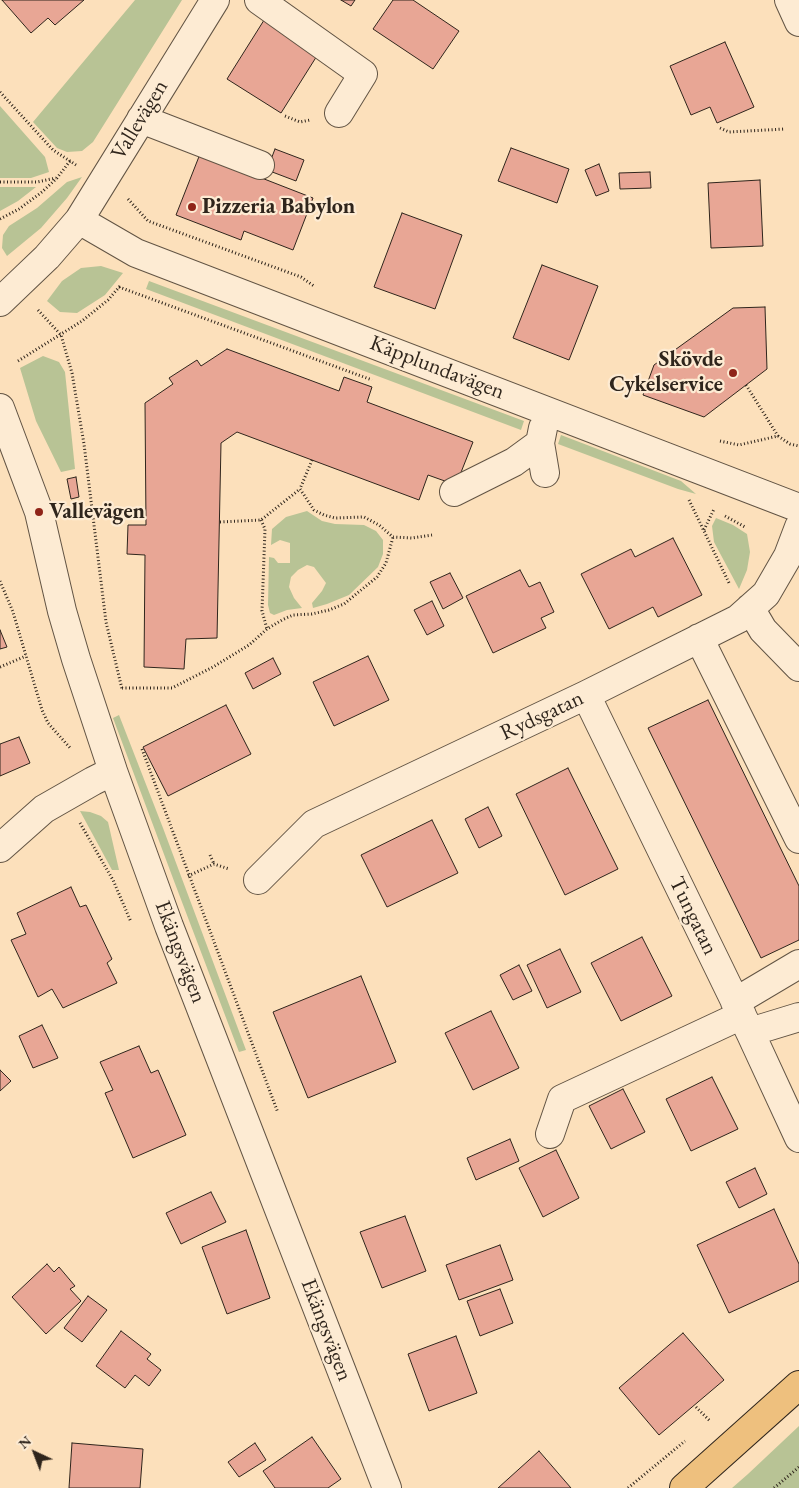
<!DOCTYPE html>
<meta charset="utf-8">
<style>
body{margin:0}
#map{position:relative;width:799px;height:1488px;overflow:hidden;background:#fce0bb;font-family:"EB Garamond",serif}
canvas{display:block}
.north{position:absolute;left:10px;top:1428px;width:50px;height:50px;-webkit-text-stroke:4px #fdebd3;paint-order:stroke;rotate:317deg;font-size:14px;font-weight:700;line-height:20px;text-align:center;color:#2f251c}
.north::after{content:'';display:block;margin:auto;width:18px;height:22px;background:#2f251c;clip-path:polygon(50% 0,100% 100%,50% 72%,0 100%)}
</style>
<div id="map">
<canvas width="799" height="1488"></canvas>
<div class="north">N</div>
</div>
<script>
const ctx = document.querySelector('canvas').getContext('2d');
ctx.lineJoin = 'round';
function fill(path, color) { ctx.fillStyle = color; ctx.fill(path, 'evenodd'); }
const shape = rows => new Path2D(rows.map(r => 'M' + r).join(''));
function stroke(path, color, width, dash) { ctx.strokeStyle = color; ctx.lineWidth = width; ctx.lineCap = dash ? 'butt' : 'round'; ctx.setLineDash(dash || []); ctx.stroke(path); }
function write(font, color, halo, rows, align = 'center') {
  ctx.font = font + ' "EB Garamond",serif'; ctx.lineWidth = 4.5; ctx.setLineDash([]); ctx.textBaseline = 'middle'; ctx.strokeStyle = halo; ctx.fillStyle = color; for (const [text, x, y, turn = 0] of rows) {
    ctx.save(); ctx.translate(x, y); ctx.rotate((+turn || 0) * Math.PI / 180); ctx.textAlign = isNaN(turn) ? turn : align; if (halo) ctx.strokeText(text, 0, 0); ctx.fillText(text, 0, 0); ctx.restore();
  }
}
const green = shape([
 [135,0,182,0,93,142,82,151,67,152,57,148,33,122],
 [0,106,45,157,49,172,31,178,0,178],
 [82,177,67,198,41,228,7,256,2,248,3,235,9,226,37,208,67,182],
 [0,187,36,187,18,201,0,211],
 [101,266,123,273,105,295,77,313,60,312,47,301,62,281,81,268],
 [149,281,524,421,521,430,146,289],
 [43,356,59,362,65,372,75,469,61,472,36,421,20,368],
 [561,435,681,481,696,494,678,489,558,444],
 [307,511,322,521,335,524,364,525,376,531,383,540,383,554,378,567,349,595,327,604,313,608,312,603,322,591,326,583,314,567,307,565,298,570,291,577,289,587,294,598,302,608,287,610,274,615,270,613,268,605,269,557,274,558,278,563,290,563,290,543,280,540,271,545,272,529,286,517],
 [716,518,733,525,747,534,750,552,747,570,739,589,714,542,712,526],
 [119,715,163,828,246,1050,239,1052,174,881,113,718],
 [80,811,90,812,101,816,108,822,119,870,112,870],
 [799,1426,799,1488,732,1488,748,1474]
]);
const building = shape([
 [2,0,84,0,55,25,48,18,31,33,2,0],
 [341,0,355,0,351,6,341,0],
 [393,0,413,0,459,31,433,69,373,29,393,0],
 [266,17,320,51,281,113,227,79,266,17],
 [725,42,754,107,717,123,710,107,691,115,670,66,725,42],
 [511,148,569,169,557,203,498,181,511,148],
 [275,149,304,160,296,181,267,170,275,149],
 [200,154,313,198,293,250,244,231,241,240,176,215,200,154],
 [599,164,609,191,596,196,585,170,599,164],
 [650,172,651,188,620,189,619,173,650,172],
 [760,180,763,246,711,248,708,183,760,180],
 [402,213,462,235,435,309,374,287,402,213],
 [542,265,598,286,569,360,513,338,542,265],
 [765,307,767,369,704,417,643,395,654,365,733,308,765,307],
 [227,349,339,391,344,377,372,387,367,402,473,442,456,485,428,475,419,500,237,432,221,443,217,638,186,639,184,669,144,667,145,555,127,554,128,525,146,525,145,403,173,384,169,378,197,360,201,366,227,349],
 [76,477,79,497,71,499,67,479,76,477],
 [673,538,702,595,658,617,653,607,609,629,581,574,631,549,635,557,673,538],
 [520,570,529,587,540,582,554,612,541,618,546,628,493,653,466,596,520,570],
 [450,573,463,598,443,609,430,582,450,573],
 [432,601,444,626,427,635,414,610,432,601],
 [0,630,7,647,0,649,0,630],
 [368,656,389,700,334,726,313,682,368,656],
 [273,658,281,674,253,689,245,673,273,658],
 [708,700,799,886,799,940,761,958,648,728,708,700],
 [226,705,251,754,168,796,143,747,226,705],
 [19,737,30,763,0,776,0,744,19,737],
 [568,768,618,869,565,895,516,794,568,768],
 [488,807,502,836,479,848,465,819,488,807],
 [432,820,458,873,387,907,361,855,432,820],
 [71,887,80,907,86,905,112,959,107,963,117,983,63,1008,52,989,38,997,11,940,26,934,17,913,71,887],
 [642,937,672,996,621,1021,591,963,642,937],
 [560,949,581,992,547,1008,527,965,560,949],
 [519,965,532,991,513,1000,500,975,519,965],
 [361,976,396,1062,308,1098,273,1012,361,976],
 [491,1011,519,1068,473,1090,445,1033,491,1011],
 [42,1025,58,1058,33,1068,19,1036,42,1025],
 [139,1046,151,1073,158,1070,186,1135,133,1158,105,1093,113,1090,100,1062,139,1046],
 [0,1070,11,1081,0,1091,0,1070],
 [712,1077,738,1129,691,1151,666,1099,712,1077],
 [623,1089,645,1132,611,1149,589,1106,623,1089],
 [510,1139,519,1161,476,1180,467,1158,510,1139],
 [556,1150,579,1198,543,1217,519,1168,556,1150],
 [755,1168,767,1194,739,1208,726,1182,755,1168],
 [211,1192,226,1222,181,1244,166,1213,211,1192],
 [774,1209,799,1264,799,1281,729,1313,697,1245,774,1209],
 [405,1216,426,1271,382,1288,360,1232,405,1216],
 [246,1230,270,1298,227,1314,202,1247,246,1230],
 [500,1245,513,1280,459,1300,446,1265,500,1245],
 [47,1264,54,1272,59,1267,75,1286,70,1289,81,1301,46,1334,12,1297,47,1264],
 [500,1289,513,1323,480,1336,467,1301,500,1289],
 [88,1296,107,1310,82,1342,64,1328,88,1296],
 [121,1331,151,1354,147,1359,161,1370,149,1386,135,1375,125,1388,96,1366,121,1331],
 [683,1333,724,1380,659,1435,619,1388,683,1333],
 [456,1336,477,1393,429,1411,408,1354,456,1336],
 [312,1437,341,1479,328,1488,275,1488,263,1471,312,1437],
 [72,1443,143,1449,140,1488,69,1488,72,1443],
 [255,1443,266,1460,239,1477,228,1462,255,1443],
 [539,1451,571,1488,498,1488,539,1451]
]);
const path = shape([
 [0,92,53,150,76,165],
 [285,116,300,122,310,120],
 [720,128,729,132,785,129],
 [0,182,37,182,56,178],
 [128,199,148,221,301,277,314,286],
 [0,219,19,209,42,192,57,178,70,161],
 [119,287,372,380],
 [38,310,61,335,72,373,84,444,106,622,122,689],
 [18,361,82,321,108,300,120,286],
 [746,385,778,436],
 [720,441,739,445,778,436,790,444,799,446],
 [312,460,300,489,314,510,324,515,335,518,364,517,379,525,393,537,412,538,432,535],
 [689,500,730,585],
 [725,516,745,527],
 [261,520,265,529,262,611,267,629],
 [220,522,261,520,300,489],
 [704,530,714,509],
 [0,581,13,612,42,710,48,723,71,749],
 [0,667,26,656],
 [122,688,172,688,213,667,249,645,267,629,282,620,293,615,312,614,329,610,344,604,377,577,386,563,393,537],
 [142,749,278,1113],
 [80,823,113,880,131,922],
 [210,855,214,864],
 [188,876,214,864,229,869],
 [696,1407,710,1421],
 [628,1488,685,1441],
 [774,1488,799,1467]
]);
const minor = shape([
 [259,0,363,74,339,113],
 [789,0,799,22],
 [141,119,260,165],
 [79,220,136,253,799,508],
 [0,302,47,257,79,220,215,0],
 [0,408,39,512,62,611,76,659,113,771,169,926,387,1488],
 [543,428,540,443,545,473],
 [454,492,514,462,540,443],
 [750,608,763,630,799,667],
 [699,638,799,839],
 [586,695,750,1032,799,1138],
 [0,848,44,809,93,781,113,771],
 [258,880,314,824,586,695,738,619,766,594,788,556,799,527],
 [735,1002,799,964],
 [750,1032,799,1017],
 [550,1134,562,1099,742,1015]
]);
const major = shape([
 [684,1488,799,1385]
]);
const markers = [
 [192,207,5,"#8f2418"],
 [733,373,5,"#8f2418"],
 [39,512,5,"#8f2418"]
];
const streetNames = [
 ["Vallevägen",140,120,-59],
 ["Käpplundavägen",437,368,21],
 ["Rydsgatan",542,716,-25],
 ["Tungatan",693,916,64],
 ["Ekängsvägen",180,952,69],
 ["Ekängsvägen",326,1330,69]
];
const poiNames = [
 ["Pizzeria Babylon",202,207],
 ["Skövde",723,360,"right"],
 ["Cykelservice",723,385,"right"],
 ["Vallevägen",49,512]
];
fill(green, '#b8c395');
fill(building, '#e8a695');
stroke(building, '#2f251c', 1);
stroke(minor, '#625444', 30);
stroke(major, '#2f251c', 30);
stroke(path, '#2f251c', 3, [1, 2.5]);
stroke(minor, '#fdebd3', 28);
stroke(major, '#eec07e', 28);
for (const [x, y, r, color] of markers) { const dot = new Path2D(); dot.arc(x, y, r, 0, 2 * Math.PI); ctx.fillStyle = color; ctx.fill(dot); stroke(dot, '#fdebd3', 2); }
write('22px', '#2f251c', '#fdebd3', streetNames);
write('bold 22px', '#2f251c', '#fdebd3', poiNames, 'left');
</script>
